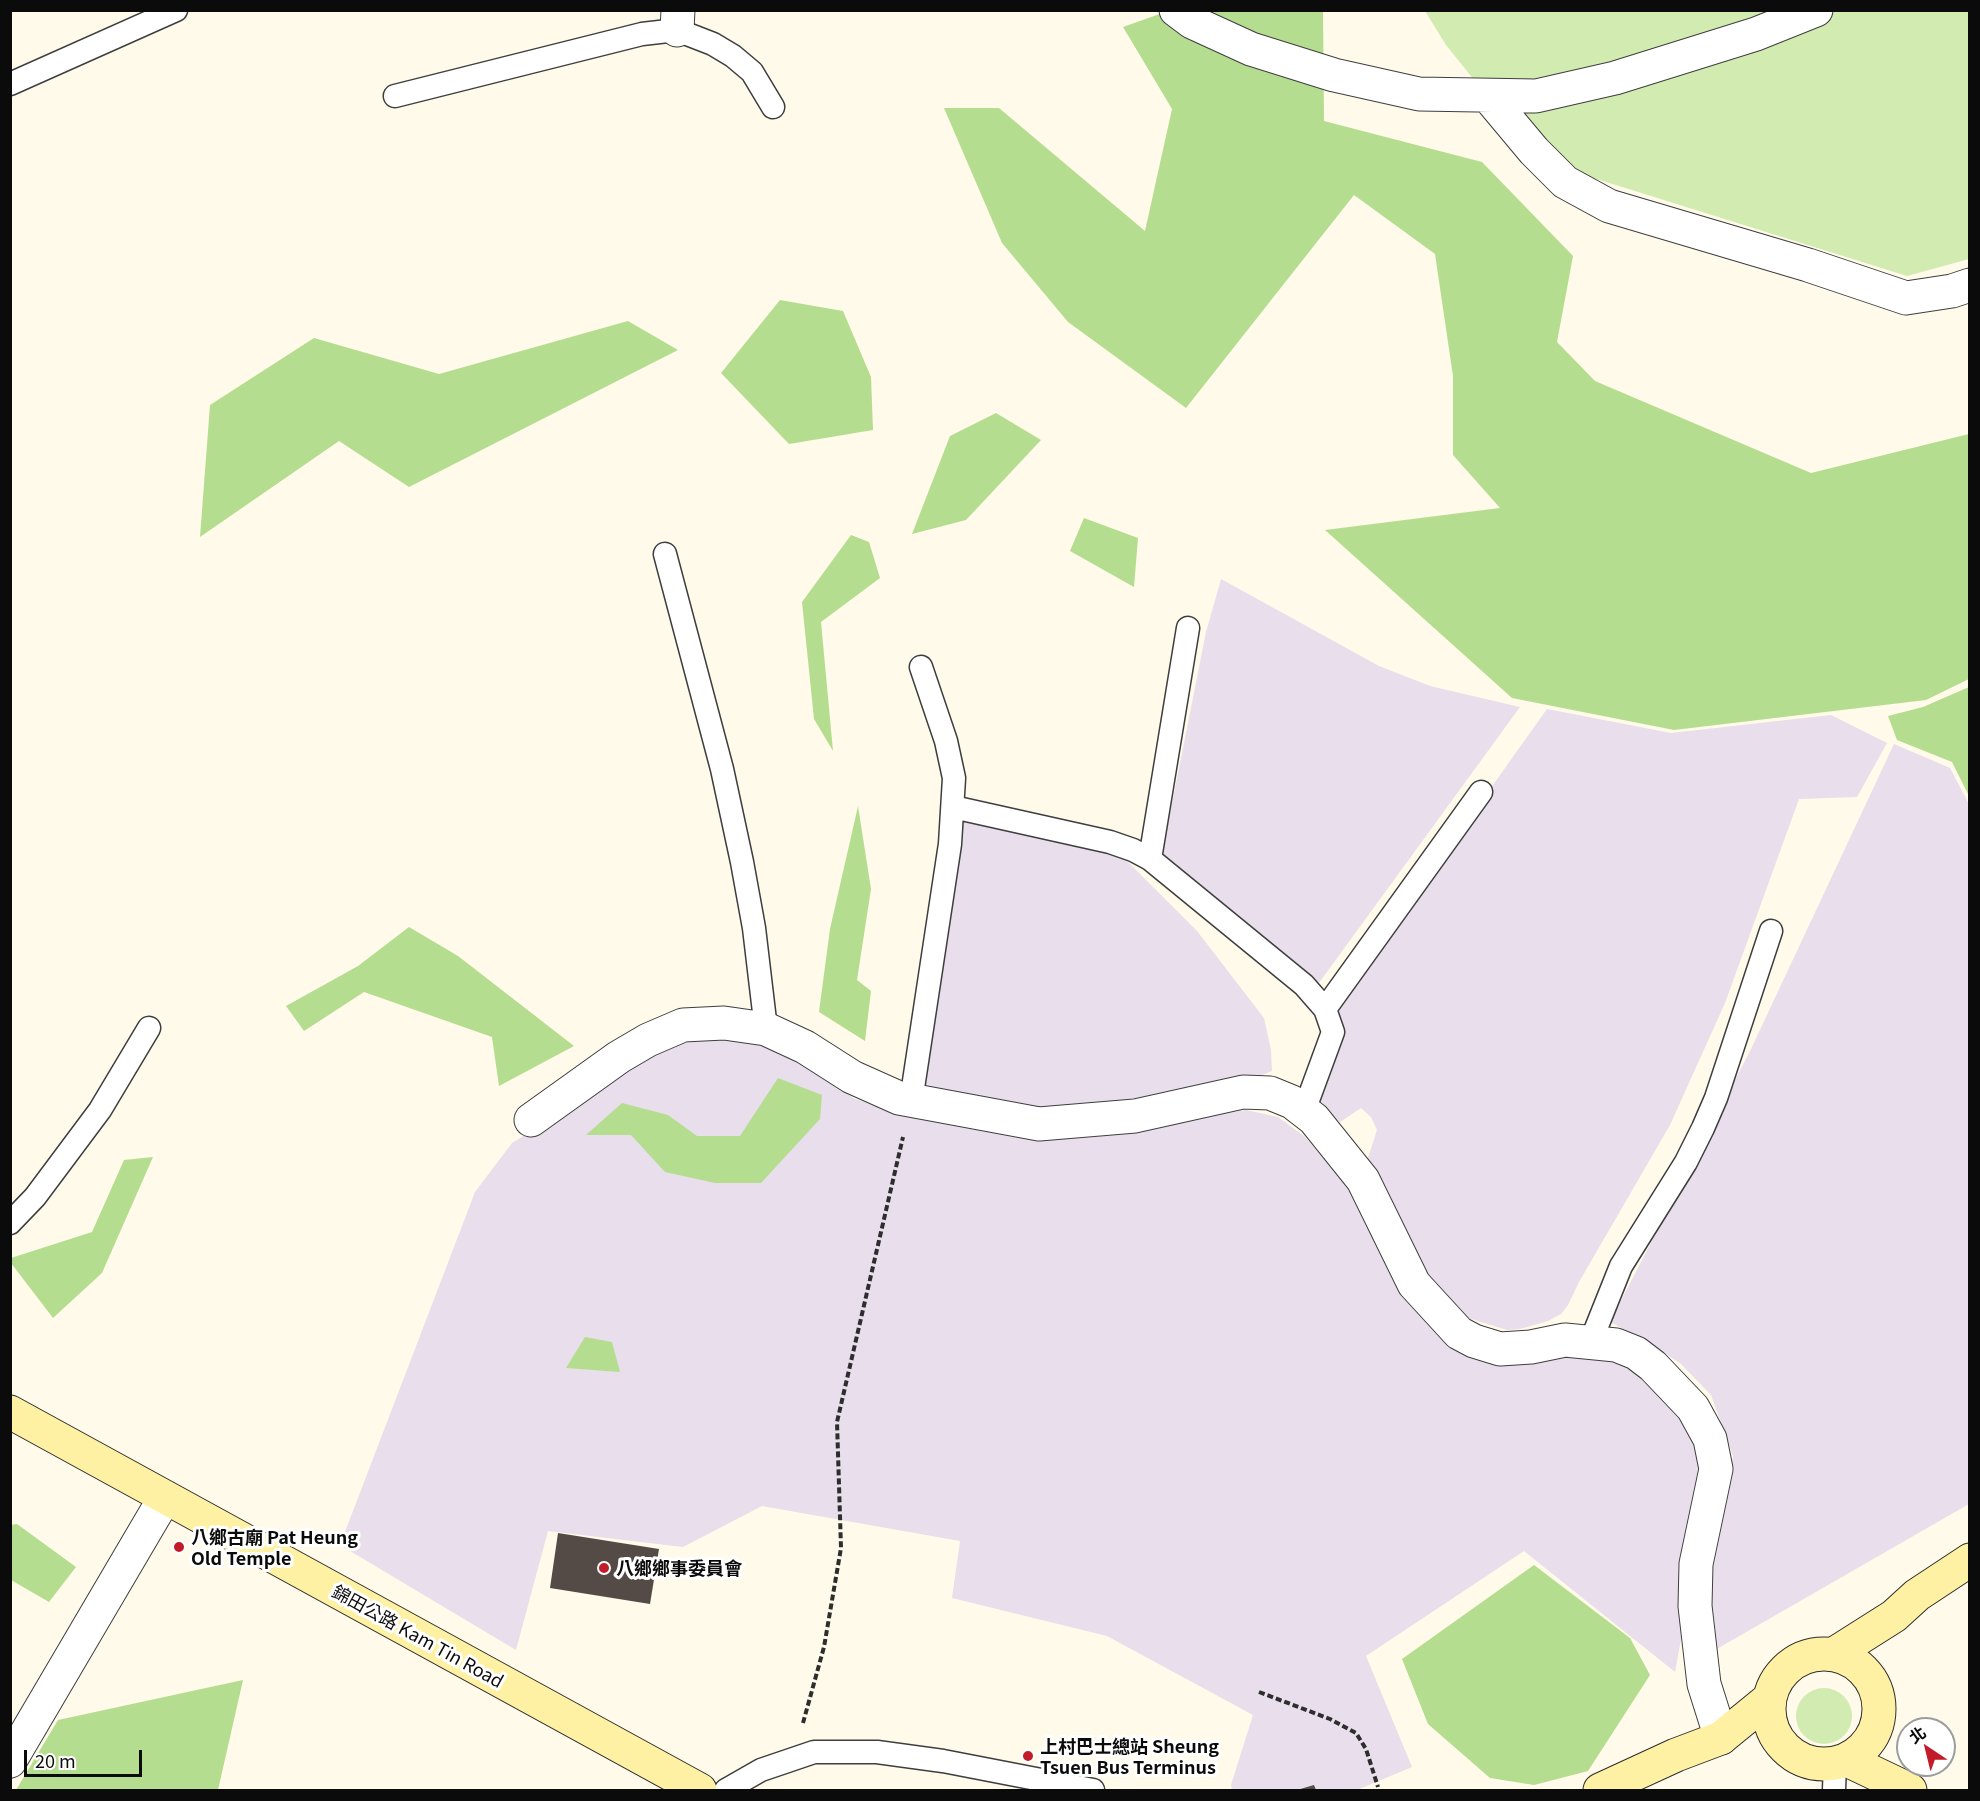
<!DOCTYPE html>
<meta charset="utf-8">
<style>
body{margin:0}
#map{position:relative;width:1980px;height:1801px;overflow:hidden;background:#fffae9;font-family:Georgia,"Noto Sans TC",serif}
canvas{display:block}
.frame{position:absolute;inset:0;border:12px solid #0b0b0b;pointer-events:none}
.north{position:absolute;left:1896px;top:1717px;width:60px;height:60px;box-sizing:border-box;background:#fff;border:2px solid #9d9d9d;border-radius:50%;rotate:325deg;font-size:16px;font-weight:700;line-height:24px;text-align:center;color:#0b0b0b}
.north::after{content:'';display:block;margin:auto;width:21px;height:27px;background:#c21c2b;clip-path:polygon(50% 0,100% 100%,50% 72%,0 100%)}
.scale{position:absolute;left:24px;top:1750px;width:118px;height:27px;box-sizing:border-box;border:3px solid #0b0b0b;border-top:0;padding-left:8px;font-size:18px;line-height:21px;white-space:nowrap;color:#0b0b0b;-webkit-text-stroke:4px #fff;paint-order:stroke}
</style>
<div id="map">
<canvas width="1980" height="1801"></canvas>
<div class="frame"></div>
<div class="north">北</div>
<div class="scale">20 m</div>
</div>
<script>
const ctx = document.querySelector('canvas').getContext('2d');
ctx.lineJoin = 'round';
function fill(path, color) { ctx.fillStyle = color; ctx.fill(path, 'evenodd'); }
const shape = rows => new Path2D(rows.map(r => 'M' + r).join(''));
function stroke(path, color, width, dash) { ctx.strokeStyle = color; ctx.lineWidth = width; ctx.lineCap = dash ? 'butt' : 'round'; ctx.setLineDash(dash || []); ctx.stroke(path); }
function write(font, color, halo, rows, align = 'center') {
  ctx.font = font + ' Georgia,"Noto Sans TC",serif'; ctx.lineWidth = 6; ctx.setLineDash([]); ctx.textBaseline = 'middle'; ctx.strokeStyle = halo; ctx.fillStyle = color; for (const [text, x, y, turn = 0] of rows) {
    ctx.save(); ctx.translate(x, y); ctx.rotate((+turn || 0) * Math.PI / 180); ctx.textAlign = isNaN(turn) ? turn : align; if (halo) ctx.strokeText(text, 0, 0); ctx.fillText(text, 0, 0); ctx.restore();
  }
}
const industrial = shape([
 [1221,579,1379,666,1430,686,1520,707,1316,987,1161,859,1206,632],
 [1547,709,1671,733,1831,715,1887,743,1857,797,1799,799,1725,1003,1670,1125,1579,1282,1568,1305,1561,1314,1548,1321,1520,1329,1507,1330,1468,1318,1438,1297,1366,1164,1377,1130,1371,1117,1361,1108,1340,1122,1313,1103,1332,1011],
 [1894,744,1950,768,1970,806,1969,1504,1715,1650,1704,1603,1733,1456,1711,1395,1681,1364,1648,1342,1610,1322,1751,1049],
 [960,816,1119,853,1197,931,1264,1018,1271,1050,1272,1071,1243,1083,1043,1116,923,1090],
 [735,1038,773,1046,814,1068,855,1099,912,1114,1191,1119,1246,1110,1278,1117,1305,1137,1349,1189,1427,1318,1588,1351,1655,1377,1707,1455,1687,1607,1675,1672,1524,1551,1366,1656,1412,1767,1357,1790,1232,1790,1231,1785,1253,1715,1107,1636,952,1598,960,1541,762,1506,683,1547,548,1531,516,1650,340,1545,475,1192,512,1143,672,1043]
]);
const green = shape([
 [1425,11,1969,11,1969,259,1907,276,1539,161,1446,45],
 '1796 1716a28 28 0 1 1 56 0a28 28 0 1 1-56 0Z'
]);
const forest = shape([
 [1168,11,1323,11,1324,121,1482,162,1573,256,1557,342,1595,381,1811,473,1969,434,1969,679,1926,700,1674,730,1512,698,1325,530,1500,508,1453,455,1453,376,1435,254,1354,195,1186,408,1068,322,1002,243,944,108,999,108,1145,231,1172,109,1123,27],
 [780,300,843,311,871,377,873,430,789,444,721,373],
 [628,321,678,350,409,487,339,441,200,537,210,405,314,338,439,374],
 [996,413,1041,440,966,520,912,534,950,436],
 [1084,518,1138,538,1134,587,1070,551],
 [851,535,869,542,880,578,821,622,833,751,814,719,802,602],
 [1969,687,1969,796,1952,762,1897,740,1888,716,1923,707],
 [858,806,871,889,857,980,871,991,865,1041,819,1012,830,929],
 [409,927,458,956,574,1046,499,1086,492,1037,364,992,304,1031,286,1006,358,966],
 [778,1078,822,1095,820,1119,761,1183,715,1183,665,1172,631,1135,586,1135,622,1103,668,1115,697,1136,740,1136],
 [153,1157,102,1273,53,1318,11,1263,11,1258,92,1232,124,1160],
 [585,1337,612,1342,620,1372,566,1368],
 [17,1524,76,1567,49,1602,11,1580,11,1525],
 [1534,1565,1630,1638,1650,1675,1588,1771,1534,1785,1490,1778,1428,1724,1402,1659],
 [243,1680,218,1790,16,1790,58,1720]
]);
const building = shape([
 [558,1533,659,1549,650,1604,550,1588],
 [1314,1785,1316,1790,1297,1790]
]);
const path = shape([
 [1259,1692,1330,1719,1356,1733,1366,1749,1378,1787],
 [803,1723,824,1647,841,1548,837,1422,903,1137]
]);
const service = shape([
 [10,84,176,10],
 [395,96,642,34,677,30,713,44,733,56,752,72,773,107],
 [665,554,722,769,742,862,754,928,766,1029],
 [953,807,1110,842,1133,850,1150,859,1304,985,1325,1009,1333,1032,1304,1111],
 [1150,859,1188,628],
 [1325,1009,1481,792],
 [911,1101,950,844,954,778,946,741,921,667],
 [10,1223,35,1197,100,1110,149,1028],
 [1591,1341,1621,1266,1686,1162,1703,1128,1716,1098,1771,931],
 [726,1790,761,1770,814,1752,877,1752,943,1761,1093,1790],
 [1834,1790,1835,1763]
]);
const minor = shape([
 [1176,10,1192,22,1251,49,1334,75,1419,94,1536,96,1615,78,1756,34,1816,10],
 [677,30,678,10],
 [1488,96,1534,151,1565,182,1609,206,1808,265,1906,298,1952,291,1970,285],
 [531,1120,619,1057,648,1040,683,1025,724,1023,766,1029,805,1047,852,1077,899,1098,1039,1124,1135,1116,1243,1092,1270,1093,1292,1102,1314,1119,1363,1180,1414,1284,1459,1333,1474,1341,1500,1349,1531,1347,1565,1340,1616,1345,1636,1353,1653,1366,1693,1408,1710,1439,1716,1469,1696,1564,1695,1606,1704,1684,1721,1738],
 [10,1761,164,1499]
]);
const secondary = shape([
 [10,1412,700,1790],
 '1769 1709a55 55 0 1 1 110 0a55 55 0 1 1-110 0Z',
 [1834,1654,1894,1616,1917,1595,1970,1560],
 [1847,1760,1910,1790],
 [1600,1790,1676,1755,1721,1738,1770,1698]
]);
const markers = [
 [179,1547,6,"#c21c2b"],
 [604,1568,6,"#c21c2b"],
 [1028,1756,6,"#c21c2b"]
];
const poiNames = [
 ["八鄉古廟 Pat Heung",191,1537],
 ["Old Temple",191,1558],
 ["八鄉鄉事委員會",616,1568],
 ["上村巴士總站 Sheung",1040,1746],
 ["Tsuen Bus Terminus",1040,1767]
];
const streetNames = [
 ["錦田公路 Kam Tin Road",418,1636,29]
];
fill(industrial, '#e9deeb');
fill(green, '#d1ebb1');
fill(forest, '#b5dd8f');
fill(building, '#544b47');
stroke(service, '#3e3e3e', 25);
stroke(minor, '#3e3e3e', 35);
stroke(secondary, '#2d2d2d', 35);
stroke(path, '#2d2d2d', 4, [6, 3]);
stroke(service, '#fff', 22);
stroke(minor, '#fff', 33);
stroke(secondary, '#fff1a4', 33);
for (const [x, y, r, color] of markers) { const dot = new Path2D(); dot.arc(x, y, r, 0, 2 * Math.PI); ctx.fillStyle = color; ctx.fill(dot); stroke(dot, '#fff', 2); }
write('bold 18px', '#0b0b0b', '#fff', poiNames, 'left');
write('18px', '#0b0b0b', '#fff', streetNames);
</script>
